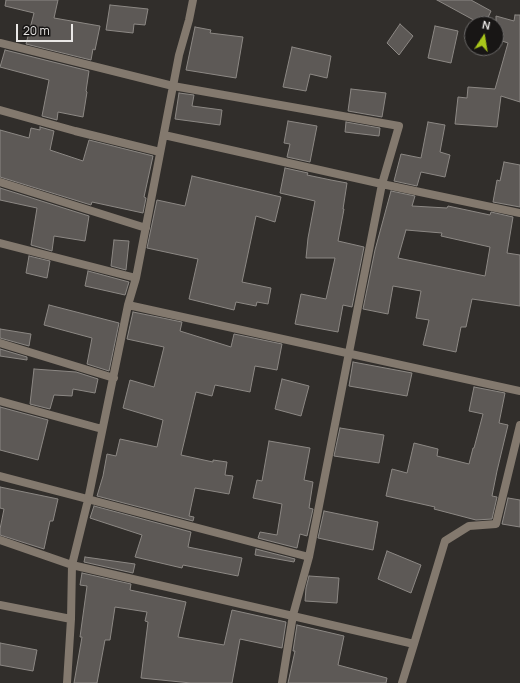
<!DOCTYPE html>
<style>
body{margin:0}
#map{position:relative;width:520px;height:683px;overflow:hidden;background:#312e2b;font-family:Manrope,sans-serif}
canvas{display:block}
.north{position:absolute;left:464px;top:16px;width:40px;height:40px;box-sizing:border-box;background:#181615;border:1px solid #6c6a69;border-radius:50%;rotate:12deg;font-size:11px;font-weight:700;line-height:16px;text-align:center;color:#eae8e6}
.north::after{content:'';display:block;margin:auto;width:14px;height:18px;background:#a9c71a;clip-path:polygon(50% 0,100% 100%,50% 72%,0 100%)}
.scale{position:absolute;left:16px;top:24px;width:57px;height:18px;box-sizing:border-box;border:2px solid #eae8e6;border-top:0;padding-left:5px;font-size:12px;line-height:14px;white-space:nowrap;color:#eae8e6;-webkit-text-stroke:3px #181615;paint-order:stroke}
</style>
<div id="map">
<canvas width="520" height="683"></canvas>
<div class="north">N</div>
<div class="scale">20 m</div>
</div>
<script>
const ctx = document.querySelector('canvas').getContext('2d');
ctx.lineJoin = 'round';
function fill(path, color) { ctx.fillStyle = color; ctx.fill(path, 'evenodd'); }
const shape = rows => new Path2D(rows.map(r => 'M' + r).join(''));
function stroke(path, color, width, dash) { ctx.strokeStyle = color; ctx.lineWidth = width; ctx.lineCap = dash ? 'butt' : 'round'; ctx.setLineDash(dash || []); ctx.stroke(path); }
const building = shape([
 [6,0,58,0,54,18,100,26,95,50,93,49,91,60,26,44,34,13,5,6,6,0],
 [437,0,471,0,491,11,485,24,481,24,437,0],
 [110,5,148,9,145,25,134,24,133,33,106,30,110,5],
 [515,15,520,15,520,102,501,96,497,127,455,124,458,97,467,98,468,87,495,89,508,43,496,39,496,16,514,21,515,15],
 [400,24,413,36,399,55,387,43,400,24],
 [435,26,458,31,451,63,428,58,435,26],
 [195,27,211,30,210,33,243,37,236,78,186,70,195,27],
 [292,47,331,56,327,78,310,74,306,91,283,87,292,47],
 [5,50,89,71,86,91,87,92,83,117,58,112,57,120,42,116,49,80,0,67,5,50],
 [351,89,386,93,382,117,348,111,351,89],
 [179,93,194,95,192,106,222,110,220,125,175,119,179,93],
 [288,121,317,126,310,162,287,157,290,144,284,143,288,121],
 [346,122,380,128,379,136,345,132,346,122],
 [428,122,445,125,440,152,450,155,445,177,421,172,417,186,394,181,401,154,421,158,428,122],
 [40,127,54,131,50,150,83,161,89,140,153,156,144,197,146,198,143,213,92,202,91,205,0,177,0,130,29,138,31,128,40,130,40,127],
 [504,162,520,165,520,207,493,202,497,180,500,181,504,162],
 [285,168,308,173,307,175,331,180,347,183,343,209,344,209,338,241,364,247,352,307,343,305,338,332,295,324,301,294,326,299,335,258,306,258,308,238,315,201,280,193,285,168],
 [192,176,281,197,275,222,256,216,242,282,271,288,268,304,257,302,256,306,236,302,234,310,189,299,198,259,147,248,157,200,185,206,192,176],
 [0,188,89,216,85,241,54,236,52,251,31,245,37,208,0,200,0,188],
 [391,191,415,196,412,206,447,208,448,206,490,215,491,212,513,217,507,253,520,255,520,306,472,299,466,327,461,327,456,352,423,345,429,320,416,318,421,291,393,286,388,314,363,309,375,250,391,191],
 [406,230,442,233,441,236,490,247,485,276,398,258,406,230],
 [114,240,129,241,126,270,111,266,114,240],
 [29,256,50,261,47,278,26,273,29,256],
 [88,271,129,282,125,295,85,286,88,271],
 [49,305,119,323,109,371,87,364,92,338,44,325,49,305],
 [133,312,182,322,180,331,231,347,234,334,282,344,277,370,255,366,250,392,215,385,212,396,196,392,181,455,213,462,213,460,227,462,225,475,233,476,229,494,195,488,189,516,194,517,193,521,97,496,103,476,107,454,116,456,120,439,157,447,163,420,123,408,130,380,154,387,164,347,127,339,133,312],
 [0,329,31,334,29,346,0,338,0,329],
 [0,349,27,357,27,360,0,356,0,349],
 [353,362,412,373,407,396,349,386,353,362],
 [34,369,76,372,98,379,95,393,73,389,72,396,54,395,50,409,30,404,34,369],
 [282,379,309,386,301,416,275,409,282,379],
 [474,387,505,393,499,423,508,425,497,471,492,496,497,497,492,519,476,520,434,509,435,507,386,496,392,469,407,473,414,443,438,449,437,456,469,464,473,448,474,448,483,414,469,411,474,387],
 [0,407,48,420,38,460,0,450,0,407],
 [340,428,384,435,379,463,334,456,340,428],
 [269,441,310,448,304,480,313,482,309,508,313,509,307,536,300,534,297,548,258,538,260,532,277,535,282,504,253,498,257,480,262,481,269,441],
 [0,487,58,499,53,521,50,521,44,549,0,535,0,529,4,509,0,508,0,487],
 [508,498,520,500,520,527,502,524,508,498],
 [94,506,191,532,188,547,242,558,238,576,183,565,182,568,135,557,142,535,90,518,94,506],
 [324,511,378,522,373,550,318,538,324,511],
 [256,549,295,559,294,562,255,555,256,549],
 [387,551,421,565,411,593,378,579,387,551],
 [85,557,135,564,133,573,84,562,85,557],
 [82,573,131,584,130,590,186,602,178,637,224,645,232,610,286,622,282,648,240,639,232,683,191,683,141,678,148,622,145,621,147,612,115,607,110,640,105,640,97,683,74,683,82,637,80,637,87,586,80,585,82,573],
 [309,576,339,578,337,603,305,601,306,588,309,576],
 [297,625,344,636,338,665,387,678,386,683,288,683,295,651,293,651,297,625],
 [0,643,37,650,33,671,0,665,0,643]
]);
const minor = shape([
 [0,43,173,86,399,126,382,184,309,557,293,615,282,683],
 [0,110,75,131,160,152],
 [164,135,382,184,520,213],
 [0,182,146,228],
 [0,243,136,278],
 [128,305,520,391],
 [0,343,114,378],
 [0,401,102,429],
 [0,476,309,557],
 [0,540,72,565,414,644],
 [0,605,71,619],
 [67,683,71,619,72,565,88,500,128,305,136,278,179,55,189,20,193,0],
 [402,683,414,644,445,541,469,526,496,524,520,425]
]);
fill(building, '#5d5956');
stroke(building, '#8c8884', 1);
stroke(minor, '#83796e', 8);
</script>
